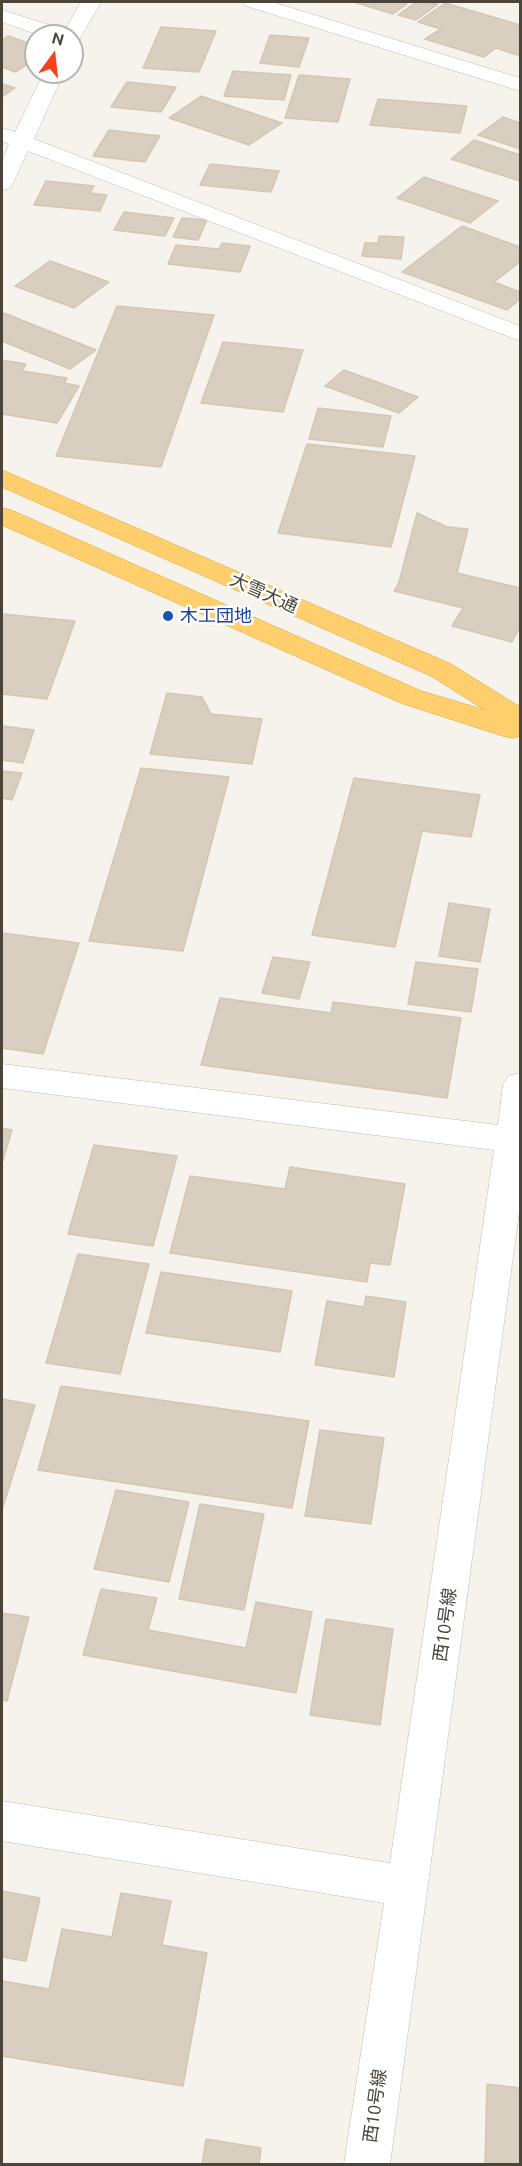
<!DOCTYPE html>
<meta charset="utf-8">
<style>
body{margin:0}
#map{position:relative;width:522px;height:2166px;overflow:hidden;background:#f6f3ec;font-family:Ubuntu,sans-serif}
canvas{display:block}
.frame{position:absolute;inset:0;border:3px solid #4b4439;pointer-events:none}
.north{position:absolute;left:24px;top:24px;width:60px;height:60px;box-sizing:border-box;background:#fff;border:2px solid #b7b4b0;border-radius:50%;rotate:15deg;font-size:16px;font-weight:700;line-height:24px;text-align:center;color:#4b4439}
.north::after{content:'';display:block;margin:auto;width:21px;height:27px;background:#fc3f1d;clip-path:polygon(50% 0,100% 100%,50% 72%,0 100%)}
</style>
<div id="map">
<canvas width="522" height="2166"></canvas>
<div class="frame"></div>
<div class="north">N</div>
</div>
<script>
const ctx = document.querySelector('canvas').getContext('2d');
ctx.lineJoin = 'round';
function fill(path, color) { ctx.fillStyle = color; ctx.fill(path, 'evenodd'); }
const shape = rows => new Path2D(rows.map(r => 'M' + r).join(''));
function stroke(path, color, width, dash) { ctx.strokeStyle = color; ctx.lineWidth = width; ctx.lineCap = dash ? 'butt' : 'round'; ctx.setLineDash(dash || []); ctx.stroke(path); }
function write(font, color, halo, rows, align = 'center') {
  ctx.font = font + ' Ubuntu,"Noto Sans JP",sans-serif'; ctx.lineWidth = 5; ctx.setLineDash([]); ctx.textBaseline = 'middle'; ctx.strokeStyle = halo; ctx.fillStyle = color; for (const [text, x, y, turn = 0] of rows) {
    ctx.save(); ctx.translate(x, y); ctx.rotate((+turn || 0) * Math.PI / 180); ctx.textAlign = isNaN(turn) ? turn : align; if (halo) ctx.strokeText(text, 0, 0); ctx.fillText(text, 0, 0); ctx.restore();
  }
}
const building = shape([
 [354,2,398,2,407,4,393,14,354,2],
 [416,2,438,4,416,20,398,15,416,2],
 [445,3,520,25,520,56,496,48,484,57,425,39,441,29,418,22,445,3],
 [161,27,216,31,199,72,143,68,161,27],
 [270,35,309,38,299,67,260,63,270,35],
 [8,36,36,46,36,59,15,72,2,67,2,40,8,36],
 [233,71,291,75,284,100,224,96,233,71],
 [299,75,350,79,338,122,285,118,299,75],
 [127,82,176,87,161,112,111,107,127,82],
 [2,84,15,88,2,97,2,84],
 [201,96,282,123,249,145,169,118,201,96],
 [378,99,467,106,460,133,370,125,378,99],
 [503,117,520,123,520,149,478,135,503,117],
 [109,130,160,136,145,162,93,156,109,130],
 [474,140,520,155,520,181,451,159,474,140],
 [210,164,279,171,271,192,200,185,210,164],
 [424,177,498,201,470,223,397,198,424,177],
 [46,181,94,186,90,193,107,195,100,211,34,205,46,181],
 [124,212,174,218,165,236,114,230,124,212],
 [182,218,207,220,198,240,173,237,182,218],
 [462,226,520,247,520,262,494,282,520,292,520,299,507,310,402,272,462,226],
 [379,236,404,237,401,259,362,256,365,243,378,243,379,236],
 [222,243,250,246,240,272,168,264,176,245,219,249,222,243],
 [50,261,109,282,74,308,15,286,50,261],
 [117,306,214,315,161,467,56,456,117,306],
 [4,313,96,350,70,369,2,341,2,314,4,313],
 [223,342,303,350,283,412,201,403,223,342],
 [2,360,26,364,22,371,67,378,64,383,79,386,57,423,2,414,2,360],
 [344,370,418,397,399,413,325,386,344,370],
 [318,408,391,416,383,447,309,439,318,408],
 [307,444,415,456,391,547,278,533,307,444],
 [417,513,447,527,468,529,457,573,520,588,520,627,512,642,452,626,463,608,394,591,399,582,417,513],
 [2,614,75,621,47,699,2,694,2,614],
 [167,693,202,697,211,714,262,719,252,764,150,754,167,693],
 [2,726,34,730,23,763,2,760,2,726],
 [141,768,229,777,183,951,89,941,141,768],
 [2,771,22,773,12,800,2,798,2,771],
 [354,778,480,795,471,837,422,831,395,947,312,935,354,778],
 [449,903,490,909,480,962,439,956,449,903],
 [2,933,79,943,43,1054,2,1048,2,933],
 [273,957,310,962,299,999,262,993,273,957],
 [416,962,478,969,471,1012,408,1004,416,962],
 [220,998,331,1013,333,1002,461,1018,447,1098,201,1065,220,998],
 [2,1128,12,1130,2,1163,2,1128],
 [94,1145,177,1156,153,1246,68,1234,94,1145],
 [290,1167,405,1184,390,1265,370,1263,367,1282,170,1253,190,1176,285,1189,290,1167],
 [78,1254,149,1264,120,1374,46,1363,78,1254],
 [161,1272,292,1291,280,1352,146,1333,161,1272],
 [366,1296,406,1302,394,1377,315,1365,327,1301,364,1307,366,1296],
 [61,1386,309,1421,292,1508,38,1470,61,1386],
 [2,1399,35,1405,2,1510,2,1399],
 [320,1430,384,1438,371,1524,305,1516,320,1430],
 [116,1490,189,1502,169,1582,94,1569,116,1490],
 [200,1504,264,1514,244,1610,179,1599,200,1504],
 [101,1589,157,1598,148,1630,246,1648,256,1602,312,1612,296,1693,83,1655,101,1589],
 [2,1613,29,1617,7,1701,2,1700,2,1613],
 [326,1619,393,1629,380,1725,310,1715,326,1619],
 [2,1891,40,1898,26,1961,2,1957,2,1891],
 [121,1893,171,1901,162,1945,207,1953,183,2086,2,2056,2,1981,49,1989,62,1929,112,1937,121,1893],
 [487,2084,520,2088,520,2164,485,2164,487,2084],
 [206,2139,261,2148,259,2164,202,2164,206,2139]
]);
const minor = shape([
 [81,2,101,2,79,40,72,42,72,36,42,36,2,22,2,10,65,30,81,2],
 [243,2,272,2,520,78,520,91,246,6,243,2],
 [44,72,64,72,34,139,520,326,520,341,28,151,13,183,10,188,2,190,2,161,9,144,2,141,2,128,15,132,44,72],
 [2,1064,498,1125,503,1085,508,1076,520,1073,520,1205,390,2164,344,2164,384,1903,2,1841,2,1801,390,1863,494,1150,2,1088,2,1064]
]);
const highway = shape([
 [2,470,451,664,520,707,520,736,513,738,503,736,401,703,2,525,2,508,11,510,421,691,485,710,431,676,2,487,2,470]
]);
const markers = [
 [168,616,6,"#1a4fb4"]
];
const streetNames = [
 ["大雪大通",264,593,24],
 ["西10号線",445,1625,-82],
 ["西10号線",375,2106,-82]
];
const transitNames = [
 ["木工団地",180,616]
];
fill(building, '#d8cfc1');
stroke(building, '#d3c7b4', 1.5);
stroke(minor, '#c2bbae', 1);
stroke(highway, '#e0a43c', 1);
fill(minor, '#fff');
fill(highway, '#ffcf6e');
for (const [x, y, r, color] of markers) { const dot = new Path2D(); dot.arc(x, y, r, 0, 2 * Math.PI); ctx.fillStyle = color; ctx.fill(dot); stroke(dot, '#fff', 2); }
write('18px', '#4b4439', '#fff', streetNames);
write('18px', '#164399', '#fff', transitNames, 'left');
</script>
